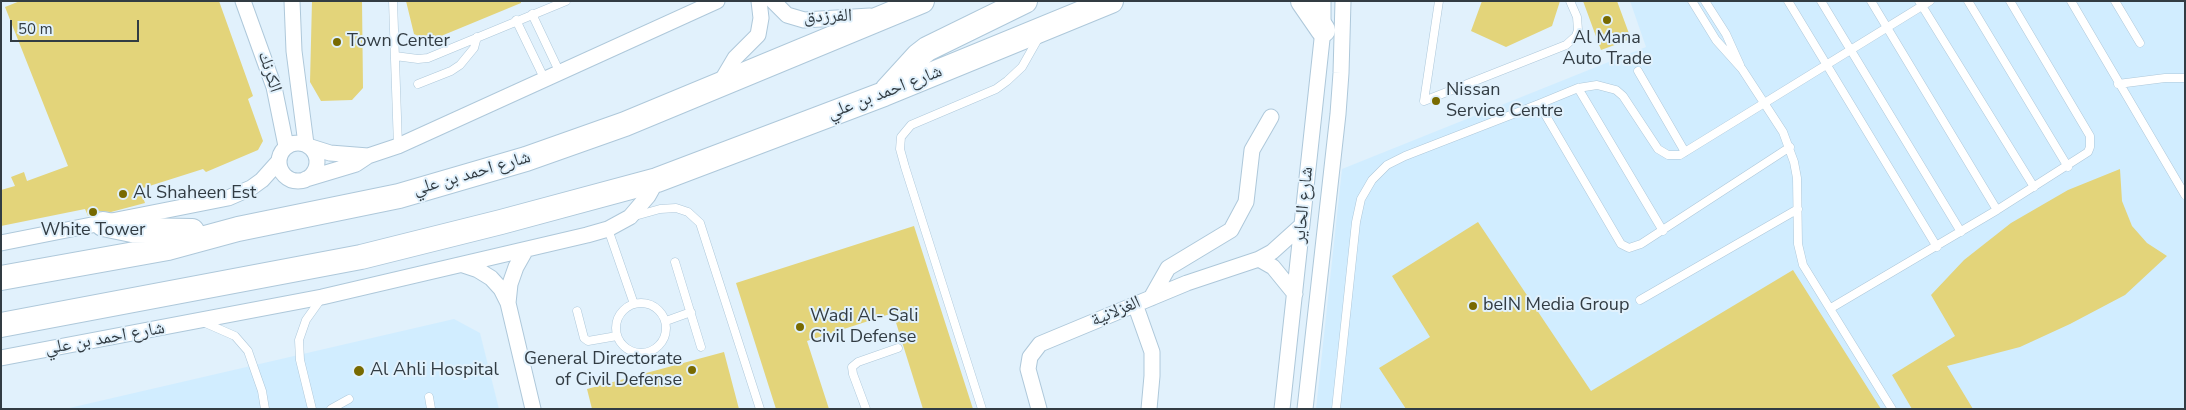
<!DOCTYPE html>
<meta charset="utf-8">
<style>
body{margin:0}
#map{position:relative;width:2186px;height:410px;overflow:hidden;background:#e1f1fc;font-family:"Nunito Sans",sans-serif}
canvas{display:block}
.frame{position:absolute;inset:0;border:2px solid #323c43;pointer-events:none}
.scale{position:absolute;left:10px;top:20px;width:129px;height:22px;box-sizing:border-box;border:2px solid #323c43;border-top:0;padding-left:6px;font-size:15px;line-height:18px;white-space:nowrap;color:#323c43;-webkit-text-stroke:4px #e1f1fc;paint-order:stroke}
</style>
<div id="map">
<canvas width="2186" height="410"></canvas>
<div class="frame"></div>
<div class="scale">50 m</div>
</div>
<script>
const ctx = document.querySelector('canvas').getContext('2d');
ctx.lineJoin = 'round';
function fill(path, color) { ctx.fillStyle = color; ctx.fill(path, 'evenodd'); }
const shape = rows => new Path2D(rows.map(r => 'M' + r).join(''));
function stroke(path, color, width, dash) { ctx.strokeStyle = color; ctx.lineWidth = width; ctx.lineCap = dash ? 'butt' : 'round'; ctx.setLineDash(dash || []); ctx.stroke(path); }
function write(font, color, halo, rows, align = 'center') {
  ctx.font = font + ' "Nunito Sans","Noto Naskh Arabic",sans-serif'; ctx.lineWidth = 4; ctx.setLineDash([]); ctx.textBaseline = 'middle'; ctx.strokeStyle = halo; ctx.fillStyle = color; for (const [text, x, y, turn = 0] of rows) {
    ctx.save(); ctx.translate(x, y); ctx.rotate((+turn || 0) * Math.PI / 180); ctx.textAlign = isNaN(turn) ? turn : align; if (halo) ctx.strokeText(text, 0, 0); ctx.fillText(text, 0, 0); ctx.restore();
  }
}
const built = shape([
 [1630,1,2185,1,2185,409,1316,409,1342,169,1646,47],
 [454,319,480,333,499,409,65,409]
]);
const building = shape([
 [20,1,219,1,253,96,248,99,263,141,258,150,206,172,203,169,140,189,145,203,111,212,99,211,88,216,85,209,1,226,1,190,15,186,11,177,24,172,27,181,68,166,5,7],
 [312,1,362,1,363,88,352,100,321,101,310,82],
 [406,1,521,1,521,3,429,41,414,34],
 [1482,1,1560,1,1552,26,1506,47,1471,31],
 [1583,1,1617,1,1631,39,1601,50],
 [2120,169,2122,201,2132,226,2147,243,2167,256,2125,295,2070,324,2020,347,1947,366,1973,409,1912,409,1892,375,1955,336,1931,295,1964,260,2011,223,2068,190],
 [1478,222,1591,391,1793,270,1881,409,1406,409,1379,368,1430,337,1392,276],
 [914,226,973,409,923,409,893,313,807,341,829,409,776,409,736,283],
 [724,352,739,409,592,409,587,389]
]);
const lane = shape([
 [393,1,398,146],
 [1439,1,1424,101,1566,45,1576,36,1578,30,1577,17,1570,1],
 [1692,1,1716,40,1742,69,1783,132,1794,162,1797,178,1798,244,1803,265,1892,409],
 [1705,1,1726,34,1740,65],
 [1788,1,1937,247],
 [1821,1,1961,232],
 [1871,1,1997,210],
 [1919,1,2034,187],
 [1968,1,2068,167],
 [2071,1,2185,195],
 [2115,1,2140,43],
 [532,14,560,73],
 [516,20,545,80],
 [395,56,418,59,428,58,566,1],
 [1638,71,1685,152],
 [418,84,451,71,460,65,474,48,477,37],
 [2118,84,2165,78,2185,78],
 [1578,88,1663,231],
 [1539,104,1621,244,1629,248,1641,244,1790,147],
 [635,216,660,209,676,208,688,212,700,223,760,409],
 [608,229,634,304],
 [675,262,701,347],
 [1640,300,1798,209],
 '616 328a25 25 0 1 1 50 0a25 25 0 1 1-50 0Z',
 [1831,308,1997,210,2088,152,2090,147,2090,136,2010,1],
 [577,311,584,338,588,341,617,336],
 [666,321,691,312],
 [203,322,235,336,248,351,262,391,265,409],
 [429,397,431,409],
 [312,409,300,360,299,340,306,320,321,299],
 [331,409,349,399],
 [866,409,853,374,852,367,858,362,898,348],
 [982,409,905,167,900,149,901,137,911,125,996,89,1007,81,1022,67,1039,37],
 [1336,409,1356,222,1361,199,1372,180,1387,165,1405,156,1539,104,1578,88,1597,85,1616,90,1623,96,1658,149,1668,155,1680,155,1930,1]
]);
const street = shape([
 [243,1,274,87,286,146],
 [292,1,294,51,306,144],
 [773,1,787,15,804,20,870,16],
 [719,85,735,58,758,35,761,18,759,1],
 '279 162a19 19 0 1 1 38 0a19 19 0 1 1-38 0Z',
 [311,147,330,153,368,156],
 [306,179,356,164,368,156,398,146,717,1],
 [1,243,228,198,251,188,262,180,279,161],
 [1259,259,1273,267,1295,294],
 [463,265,478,270,491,278,501,289,508,303,533,409],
 [1151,298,1168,268,1231,230,1246,202,1252,150,1271,117],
 [508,303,510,284,516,267,525,251],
 [1135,304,1152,352,1152,376,1149,409],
 [1,358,322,297,587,235,608,229,630,217,648,196,657,180],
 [1039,409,1028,369,1030,357,1040,344,1187,283,1259,259,1272,252,1302,225],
 [1282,409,1323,30,1323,1],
 [1305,409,1338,114,1341,73,1343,1]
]);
const primary = shape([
 [1303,1,1323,30],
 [887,90,918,56,927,49,1025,1],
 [103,224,132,230,192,231],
 [1,278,168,248,238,229,399,196,526,159,625,124,922,1],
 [1,325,361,257,501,222,657,180,884,94,1111,1]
]);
const markers = [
 [1607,20,5,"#786a01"],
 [337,42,5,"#786a01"],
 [1436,101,5,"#786a01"],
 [123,194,5,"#786a01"],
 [93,212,5,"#786a01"],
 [1473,306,5,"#786a01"],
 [800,327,5,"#786a01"],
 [692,370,5,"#786a01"],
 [359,371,6,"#786a01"]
];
const streetNames = [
 ["الفرزدق",828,17,-2],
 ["الكرنك",269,72,72],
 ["شارع احمد بن علي",885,93,-21],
 ["شارع احمد بن علي",472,174,-16],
 ["شارع الحاير",1304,205,-84],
 ["الغزلانية",1116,312,-23],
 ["شارع احمد بن علي",105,339,-10]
];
const poiNames = [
 ["Al Mana",1607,39,"center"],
 ["Auto Trade",1607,60,"center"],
 ["Town Center",347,42],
 ["Nissan",1446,91],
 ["Service Centre",1446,112],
 ["Al Shaheen Est",133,194],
 ["White Tower",93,231,"center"],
 ["beIN Media Group",1483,306],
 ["Wadi Al- Sali",810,317],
 ["Civil Defense",810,338],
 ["General Directorate",682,360,"right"],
 ["of Civil Defense",682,381,"right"],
 ["Al Ahli Hospital",370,371]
];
fill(built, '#d1edff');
fill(building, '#e3d47a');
stroke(lane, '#aec8da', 9);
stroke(street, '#aec8da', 17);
stroke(primary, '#aec8da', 26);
stroke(lane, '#fff', 8);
stroke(street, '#fff', 15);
stroke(primary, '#fff', 24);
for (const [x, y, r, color] of markers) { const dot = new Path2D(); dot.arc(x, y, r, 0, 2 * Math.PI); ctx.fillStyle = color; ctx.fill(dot); stroke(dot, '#e1f1fc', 2); }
write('18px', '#323c43', '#e1f1fc', streetNames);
write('18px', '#323c43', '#e1f1fc', poiNames, 'left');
</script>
